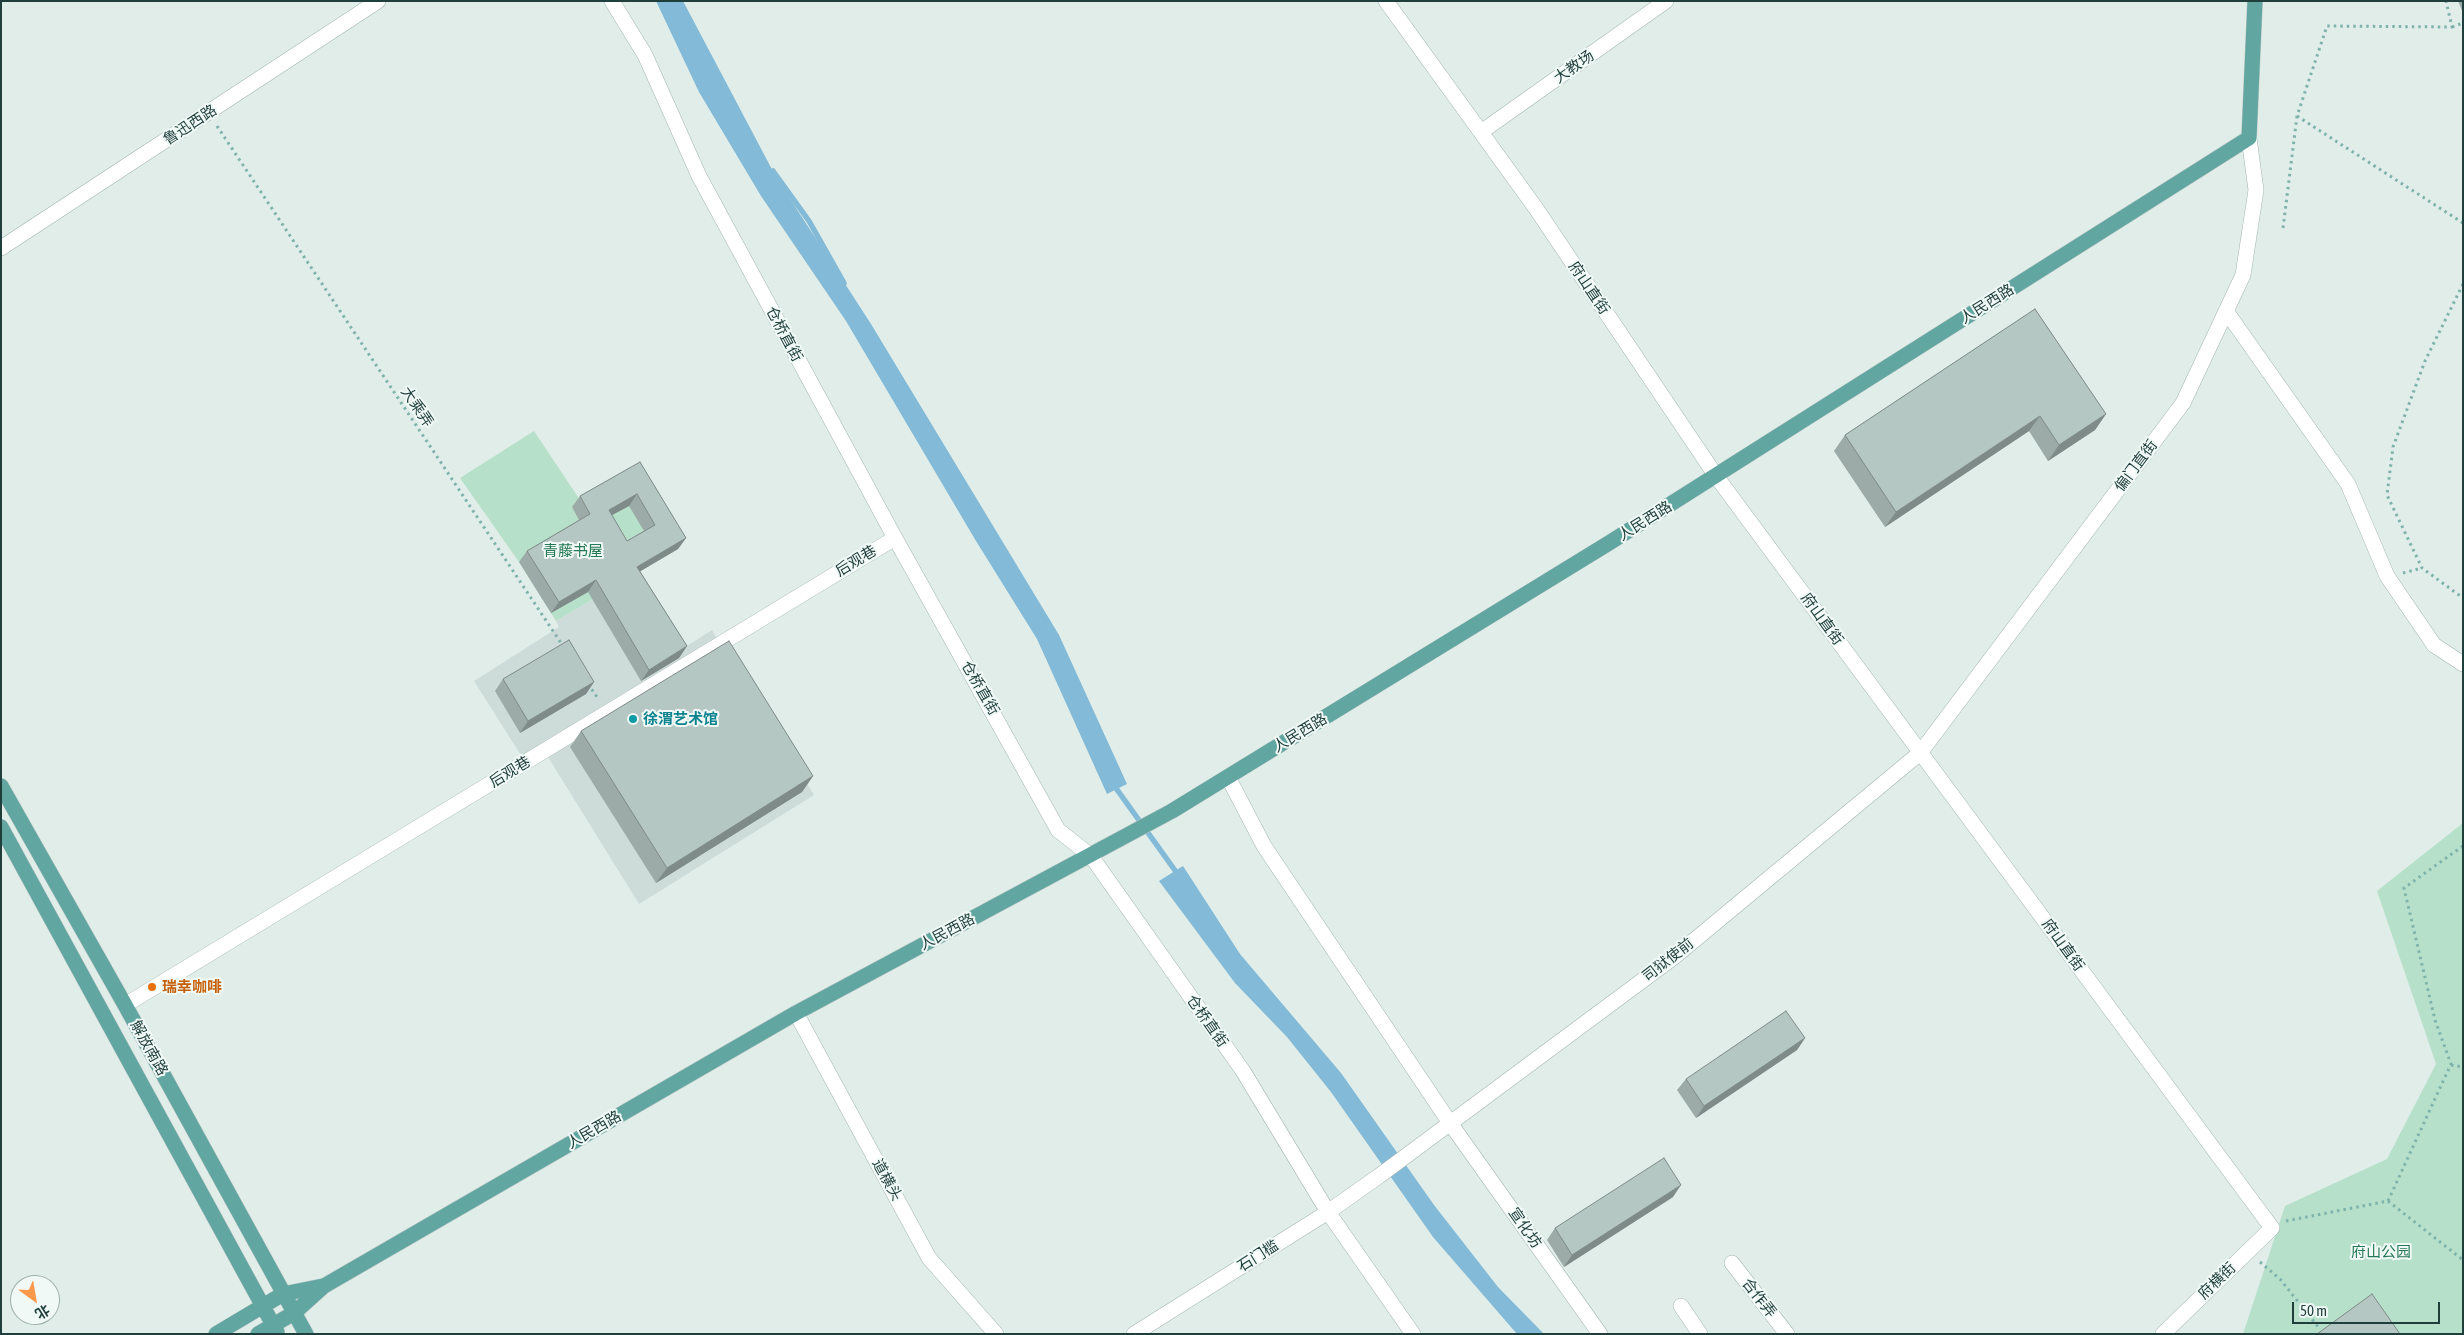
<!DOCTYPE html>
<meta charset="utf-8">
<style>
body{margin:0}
#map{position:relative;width:2464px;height:1335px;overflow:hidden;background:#e0ede9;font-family:"Asap Condensed","Noto Sans SC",sans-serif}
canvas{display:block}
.frame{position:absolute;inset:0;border:2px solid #1f3f3c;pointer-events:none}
.north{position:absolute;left:10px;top:1275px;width:50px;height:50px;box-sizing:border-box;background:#f1f9f6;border:1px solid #9dafac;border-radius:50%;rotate:148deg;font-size:14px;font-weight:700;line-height:20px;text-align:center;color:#1f3f3c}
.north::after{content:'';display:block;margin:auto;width:18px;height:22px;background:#fe994c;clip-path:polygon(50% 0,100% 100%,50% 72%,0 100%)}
.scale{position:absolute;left:2292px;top:1302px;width:148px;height:22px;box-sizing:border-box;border:2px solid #1f3f3c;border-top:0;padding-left:6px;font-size:15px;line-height:18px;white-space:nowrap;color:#1f3f3c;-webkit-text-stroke:4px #f1f9f6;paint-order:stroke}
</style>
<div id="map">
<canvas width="2464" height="1335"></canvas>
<div class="frame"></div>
<div class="north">北</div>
<div class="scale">50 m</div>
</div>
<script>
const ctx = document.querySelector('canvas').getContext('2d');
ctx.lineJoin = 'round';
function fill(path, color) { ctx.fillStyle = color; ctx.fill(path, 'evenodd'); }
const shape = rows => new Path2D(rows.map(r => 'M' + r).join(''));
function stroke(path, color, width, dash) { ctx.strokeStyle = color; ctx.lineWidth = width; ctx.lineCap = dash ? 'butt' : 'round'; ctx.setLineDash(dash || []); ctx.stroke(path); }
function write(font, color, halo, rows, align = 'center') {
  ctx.font = font + ' "Asap Condensed","Noto Sans SC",sans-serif'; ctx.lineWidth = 4; ctx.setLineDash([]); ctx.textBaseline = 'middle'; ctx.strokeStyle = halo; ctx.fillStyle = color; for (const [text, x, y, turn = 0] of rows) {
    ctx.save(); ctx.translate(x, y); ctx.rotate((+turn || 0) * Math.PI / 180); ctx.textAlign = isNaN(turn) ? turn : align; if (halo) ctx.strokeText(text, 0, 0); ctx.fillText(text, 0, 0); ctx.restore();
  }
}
const built = shape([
 [639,572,685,647,712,630,814,795,639,904,548,757,529,768,474,681,559,627,556,621]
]);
const green = shape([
 [534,431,580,500,646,496,678,549,556,621,519,562,460,478],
 [2463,823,2463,1334,2243,1334,2285,1206,2387,1159,2436,1064,2377,891]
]);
const water = shape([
 [656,1,683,1,776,177,871,324,1059,635,1127,784,1107,794,1037,639,976,541,846,321,761,196,699,92],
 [1183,866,1240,954,1341,1073,1434,1205,1498,1287,1544,1334,1517,1334,1433,1237,1331,1092,1287,1037,1235,983,1159,881]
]);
const stream = shape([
 [773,171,809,221,844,283],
 [1113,784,1179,876]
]);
const path = shape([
 [2452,27,2463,23],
 [2297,116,2463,223],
 [217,126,563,646],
 [2283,228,2297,116,2327,26,2452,27,2446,1],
 [2463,284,2425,361,2393,447,2387,495,2422,568,2463,598],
 [2403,573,2422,568],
 [588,684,599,700],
 [2451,1065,2463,1067],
 [2388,1201,2463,1260],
 [2286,1221,2388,1201,2451,1064,2435,1020,2404,888,2463,846],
 [2260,1262,2280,1279,2319,1328]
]);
const minor = shape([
 [612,1,645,55,699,176,895,538,1058,830,1091,856,1243,1071,1328,1212,1413,1334],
 [1386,1,1535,207,1716,476,2272,1228,2163,1334],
 [1481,132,1666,1],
 [1,248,378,1],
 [2226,311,2348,484,2387,576,2434,645,2463,664],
 [1228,777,1264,846,1450,1123,1600,1334],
 [125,1005,895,538],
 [796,1013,929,1258,996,1334],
 [1732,1263,1787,1334],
 [1681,1306,1700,1334],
 [1134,1334,1328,1212,1379,1176,1674,957,1920,753,2183,403,2243,275,2256,190,2249,138]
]);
const major = shape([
 [1,786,125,1005,306,1334],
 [1,827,277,1332],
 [216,1334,283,1294,323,1286],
 [258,1334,294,1313,324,1286,796,1013,1172,811,1609,543,2249,138,2255,1]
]);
const wall = shape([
 [2458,1,2463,1,2463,13],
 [2035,309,2106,414,2095,430,2048,461,2029,431,1885,527,1834,451,1845,435],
 [640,462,686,538,678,549,640,571,687,646,679,658,641,681,588,592,551,613,519,562,527,551,579,520,572,507,580,496],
 [629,506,644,531,627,541,612,515],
 [503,679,594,682,586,694,520,733,495,691],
 [581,731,813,776,802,792,656,883,570,747],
 [1805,1038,1797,1050,1696,1118,1677,1090,1686,1079],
 [1673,1197,1564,1267,1547,1240,1555,1228]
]);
const shadedWall = shape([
 [2106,414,2095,430,2048,461,2059,445],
 [2040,416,2029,431,1885,527,1896,512],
 [637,494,629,506,601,521,609,510],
 [686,538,678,549,629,578,637,567],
 [596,580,588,592,551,613,559,602],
 [687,646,679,658,641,681,649,670],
 [594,682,586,694,520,733,528,721],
 [813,776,802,792,656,883,667,868],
 [1805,1038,1797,1050,1696,1118,1704,1106],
 [1681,1185,1673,1197,1564,1267,1572,1255]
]);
const building = shape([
 [2035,309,2106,414,2059,445,2040,416,1896,512,1845,435,2035,309],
 [640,462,686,538,637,567,687,646,649,670,596,580,559,602,527,551,590,514,580,496,640,462],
 [637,494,655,525,627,541,609,510,637,494],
 [569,640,594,682,528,721,503,679,569,640],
 [729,641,813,776,667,868,581,731,729,641],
 [1786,1011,1805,1038,1704,1106,1686,1079,1786,1011],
 [1664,1158,1681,1185,1572,1255,1555,1228,1664,1158],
 [2372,1294,2400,1334,2317,1334,2372,1294]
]);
const markers = [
 [633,719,5,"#0f9aa8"],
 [152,987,5,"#e8710a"]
];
const streetNames = [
 ["大教场",1574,67,-35],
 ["鲁迅西路",190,125,-33],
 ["府山直街",1589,288,56],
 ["人民西路",1987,304,-32],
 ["仓桥直街",784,334,62],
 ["大乘弄",417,407,56],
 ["偏门直街",2136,466,-53],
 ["人民西路",1645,521,-32],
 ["后观巷",856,561,-31],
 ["府山直街",1822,619,54],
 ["仓桥直街",980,688,60],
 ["人民西路",1300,733,-31],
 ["后观巷",510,772,-31],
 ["人民西路",947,932,-28],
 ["府山直街",2063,945,54],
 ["司狱使前",1668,960,-38],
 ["仓桥直街",1207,1021,55],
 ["解放南路",149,1048,61],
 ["人民西路",594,1130,-30],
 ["道横头",887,1180,61],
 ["宣化坊",1525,1228,55],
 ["石门槛",1258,1256,-32],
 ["府横街",2217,1281,-44],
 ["合作弄",1759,1298,52]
];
const parkNames = [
 ["青藤书屋",573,551],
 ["府山公园",2381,1252]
];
const cultureNames = [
 ["徐渭艺术馆",643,719]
];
const foodNames = [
 ["瑞幸咖啡",162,987]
];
fill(built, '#cedcd9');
fill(green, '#b7e0ca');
fill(water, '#83bad7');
stroke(stream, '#83bad7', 5.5);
stroke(minor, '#a2b5b2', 16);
stroke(major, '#c0c9c8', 16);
stroke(path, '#7eb3ac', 3, [2.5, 4]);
stroke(minor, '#fff', 15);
stroke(major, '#61a6a1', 15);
fill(wall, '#9caba8');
fill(shadedWall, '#7f8b88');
fill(building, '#b5c7c3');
stroke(building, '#7f8b88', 1);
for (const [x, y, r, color] of markers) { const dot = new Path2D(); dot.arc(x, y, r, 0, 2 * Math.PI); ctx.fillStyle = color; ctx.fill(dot); stroke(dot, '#f1f9f6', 2); }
write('15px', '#1f3f3c', '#f1f9f6', streetNames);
write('15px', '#267956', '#f1f9f6', parkNames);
write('bold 15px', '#0d838f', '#f1f9f6', cultureNames, 'left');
write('bold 15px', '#c56008', '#f1f9f6', foodNames, 'left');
</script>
